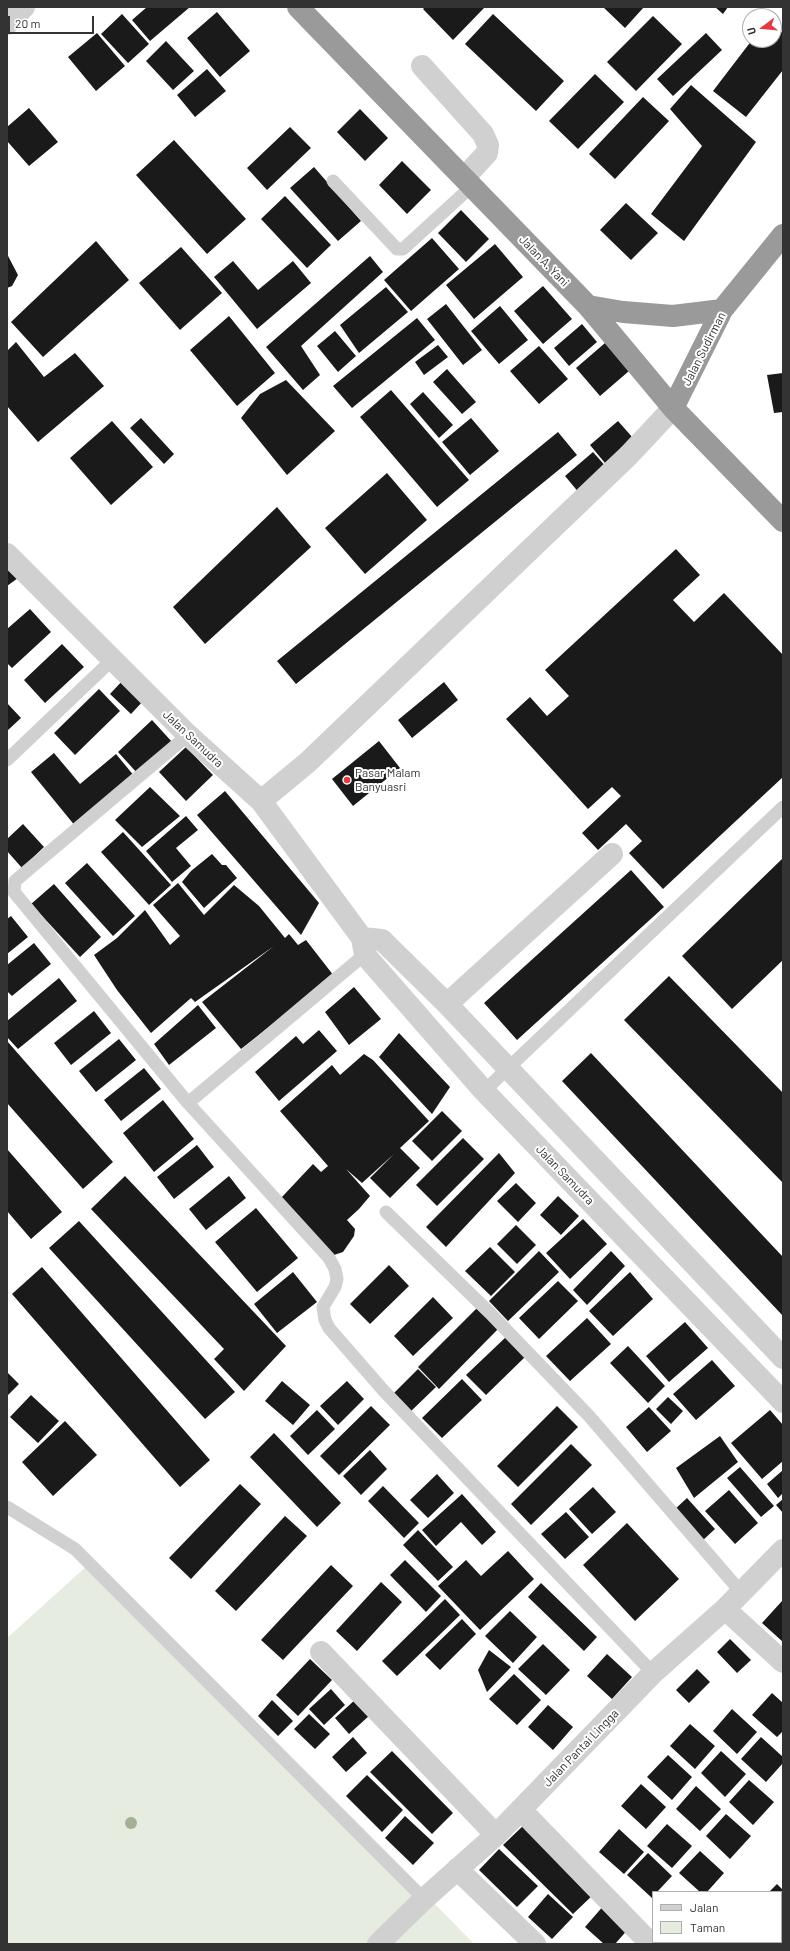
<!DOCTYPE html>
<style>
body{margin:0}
#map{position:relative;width:790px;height:1951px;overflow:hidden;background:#fff;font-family:Barlow,sans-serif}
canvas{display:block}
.frame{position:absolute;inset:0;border:8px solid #333;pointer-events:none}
.legend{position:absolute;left:652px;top:1891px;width:130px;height:52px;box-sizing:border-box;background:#fff;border:1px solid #adadad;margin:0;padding:5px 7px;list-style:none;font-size:12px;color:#333}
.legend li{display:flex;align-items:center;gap:8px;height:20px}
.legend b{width:20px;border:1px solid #adadad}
.north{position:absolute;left:742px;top:8px;width:40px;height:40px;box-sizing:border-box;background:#fff;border:1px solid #adadad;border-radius:50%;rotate:254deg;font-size:11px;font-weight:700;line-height:16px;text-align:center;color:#333}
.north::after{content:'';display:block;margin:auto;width:14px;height:18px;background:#e63946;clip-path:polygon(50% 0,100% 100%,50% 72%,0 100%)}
.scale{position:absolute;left:8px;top:16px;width:86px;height:18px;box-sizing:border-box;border:2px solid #333;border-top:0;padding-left:5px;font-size:12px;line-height:14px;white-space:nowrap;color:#333;-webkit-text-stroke:3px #fff;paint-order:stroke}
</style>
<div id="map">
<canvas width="790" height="1951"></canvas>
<div class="frame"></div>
<ul class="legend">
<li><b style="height:5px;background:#d0d0d0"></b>Jalan</li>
<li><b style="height:11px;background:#e6ecdf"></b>Taman</li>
</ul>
<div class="north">U</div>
<div class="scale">20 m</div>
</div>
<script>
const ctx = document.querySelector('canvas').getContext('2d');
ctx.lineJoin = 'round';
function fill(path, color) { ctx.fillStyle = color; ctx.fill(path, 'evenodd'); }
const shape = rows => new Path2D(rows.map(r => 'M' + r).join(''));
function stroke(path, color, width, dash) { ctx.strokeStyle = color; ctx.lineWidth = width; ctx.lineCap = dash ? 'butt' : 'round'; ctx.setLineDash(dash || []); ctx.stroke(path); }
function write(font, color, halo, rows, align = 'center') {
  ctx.font = font + ' Barlow,sans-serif'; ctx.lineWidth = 4; ctx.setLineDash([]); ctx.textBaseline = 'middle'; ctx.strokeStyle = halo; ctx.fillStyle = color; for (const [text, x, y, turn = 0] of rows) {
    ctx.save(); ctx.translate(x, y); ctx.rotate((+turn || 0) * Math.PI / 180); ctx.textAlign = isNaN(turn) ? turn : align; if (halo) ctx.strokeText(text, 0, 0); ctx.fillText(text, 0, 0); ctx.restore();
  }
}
const green = shape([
 [88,1565,393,1876,436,1905,474,1944,7,1944,7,1638]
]);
const building = shape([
 [147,7,190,7,150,41,132,20],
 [425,7,485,7,453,40,423,9],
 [603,7,644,7,625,28],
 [715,7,728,7,723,14],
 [217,12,250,51,220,77,187,38],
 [122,14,149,44,128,63,101,34],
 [493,14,564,81,536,111,465,44],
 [653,16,682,44,636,91,607,62],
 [774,26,783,33,783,70,746,117,713,91,752,40,774,40],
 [97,33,125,66,96,91,68,57],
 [706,33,722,50,673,96,657,79],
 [166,41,194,71,173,90,146,61],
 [207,69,226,91,195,117,177,95],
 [595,74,624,102,578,149,549,121],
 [691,85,756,142,684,241,651,214,702,146,670,109],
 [643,97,669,121,615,179,589,154],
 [29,108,58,142,29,166,7,141,7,127],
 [360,109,388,138,365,161,337,132],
 [290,127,311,148,267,190,247,168],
 [174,140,246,219,207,254,136,175],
 [402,161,431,190,407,214,379,185],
 [314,167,361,221,338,241,290,188],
 [285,196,331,245,307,268,261,219],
 [626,203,658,233,631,260,600,230],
 [461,210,489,239,466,262,438,233],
 [432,238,459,269,411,311,384,280],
 [96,241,129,280,43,357,11,322],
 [495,244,523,277,474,319,446,285],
 [181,247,222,293,180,330,139,283],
 [7,254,18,275,12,286,7,288],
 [370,256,383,272,301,346,320,375,303,390,266,347],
 [233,261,258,290,293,261,311,283,257,329,214,277],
 [543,286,572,319,543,344,514,311],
 [386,287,408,312,359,353,340,325],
 [446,304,482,350,463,365,427,319],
 [500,306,528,340,499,364,471,331],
 [229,316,275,373,237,406,190,350],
 [417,318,435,340,352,408,333,386],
 [582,324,597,342,569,366,554,348],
 [335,331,356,356,338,372,317,346],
 [16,342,44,377,75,353,104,386,38,442,7,406,7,351],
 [605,343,629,371,600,396,576,368],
 [438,345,448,357,424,375,415,362],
 [539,346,568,379,539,404,510,371],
 [447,369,476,402,462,414,433,382],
 [783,373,783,412,774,413,767,375],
 [286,380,335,431,287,475,241,418,260,394],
 [391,390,469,480,437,507,360,417],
 [423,392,453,425,439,438,410,404],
 [141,418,174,454,164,464,130,428],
 [471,418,499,451,470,475,442,442],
 [112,421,153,467,111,505,70,458],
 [618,421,633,438,605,463,590,445],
 [558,432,577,455,296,684,277,661],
 [593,452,608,469,580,494,565,476],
 [387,473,427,520,365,574,325,528],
 [277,507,311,547,205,644,173,607],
 [676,549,700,575,673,600,694,622,724,593,783,655,783,777,663,889,629,853,642,841,626,824,598,850,582,833,621,796,612,787,588,809,506,719,530,697,547,716,569,696,545,670],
 [7,565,18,578,7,586],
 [30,609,51,632,12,668,7,663,7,629],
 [62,644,84,667,45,703,24,680],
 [124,679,145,699,131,714,110,694],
 [444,682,458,700,412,738,398,720],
 [99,689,120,711,75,755,54,733],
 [7,703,21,718,7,731],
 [152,720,173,743,138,774,118,752],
 [379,741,400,768,353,806,332,779],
 [186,747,213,775,186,801,159,772],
 [54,753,80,784,116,754,135,777,76,827,31,772],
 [150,787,180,816,142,847,115,820],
 [225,791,319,903,301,935,197,815],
 [186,816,198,830,176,848,191,866,172,882,146,851],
 [23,824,44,847,22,868,7,851,7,839],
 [123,832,171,885,149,905,101,852],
 [212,854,222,865,226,865,237,878,204,908,182,882,191,871],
 [783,858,783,960,732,1009,682,956],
 [87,863,135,916,113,936,65,883],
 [631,870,664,907,517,1040,484,1003],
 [178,883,204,915,234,885,259,906,285,938,289,934,298,945,306,940,334,976,241,1049,202,1002,274,946,195,1002,191,998,151,1033,117,990,94,955,117,938,145,910,170,945,180,936,153,905],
 [54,884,101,937,80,957,31,904],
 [11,916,28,937,7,954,7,919],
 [34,943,51,964,12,996,7,991,7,965],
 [669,976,783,1093,783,1183,624,1020],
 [59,978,77,1001,18,1049,7,1037,7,1021],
 [354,987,381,1019,349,1045,325,1012],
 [198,1005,216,1028,169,1065,154,1044],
 [94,1011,111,1033,71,1065,54,1043],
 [319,1030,337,1051,279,1101,255,1072,296,1036,303,1044],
 [399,1033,450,1087,432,1114,379,1057],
 [119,1039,136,1060,96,1092,79,1071],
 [7,1041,113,1162,83,1189,7,1103],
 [591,1053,783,1257,783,1316,562,1081],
 [364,1054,373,1060,429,1121,400,1148,420,1168,390,1198,370,1178,394,1154,362,1183,346,1169,370,1196,359,1209,347,1220,355,1229,354,1236,343,1252,334,1255,281,1198,313,1164,321,1172,328,1166,280,1111,332,1065,340,1075],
 [144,1068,161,1089,121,1121,104,1100],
 [163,1100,194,1139,154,1172,123,1133],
 [442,1111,462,1131,432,1161,412,1141],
 [463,1138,484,1159,437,1206,416,1185],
 [197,1145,214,1167,174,1199,157,1177],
 [7,1149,62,1212,31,1239,7,1211],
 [499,1153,515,1173,446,1247,426,1227],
 [125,1176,286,1346,244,1391,214,1359,224,1349,91,1209],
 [229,1176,246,1198,206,1230,189,1209],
 [516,1183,536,1203,518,1222,497,1201],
 [558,1196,579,1216,561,1235,540,1215],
 [256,1208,298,1258,257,1292,215,1242],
 [583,1219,607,1244,570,1279,546,1253],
 [79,1221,235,1392,205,1419,49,1248],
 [516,1225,536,1245,517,1264,497,1244],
 [490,1247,515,1272,491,1296,465,1271],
 [539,1251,559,1272,508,1321,489,1301],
 [611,1251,625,1266,587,1305,573,1290],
 [389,1265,409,1286,370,1324,350,1304],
 [42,1267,210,1460,180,1487,12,1294],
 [293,1272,317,1302,277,1333,254,1304],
 [630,1272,653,1299,613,1336,589,1311],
 [558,1281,578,1301,539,1339,519,1318],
 [433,1297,453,1318,413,1356,394,1336],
 [478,1307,499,1328,439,1389,418,1367],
 [587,1318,611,1344,570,1381,546,1356],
 [685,1322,708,1348,669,1382,646,1356],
 [506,1337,525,1357,486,1395,466,1375],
 [628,1346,665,1386,648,1403,610,1363],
 [712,1360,735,1386,696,1420,673,1394],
 [418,1369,436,1387,409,1413,392,1395],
 [7,1372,19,1384,7,1396],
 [462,1379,482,1400,442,1438,422,1418],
 [282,1381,310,1405,293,1425,265,1401],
 [347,1381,364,1399,338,1425,320,1406],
 [31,1395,59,1421,38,1443,10,1417],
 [668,1397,683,1411,671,1424,656,1409],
 [371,1406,390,1425,339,1475,320,1456],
 [557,1406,578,1427,518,1487,497,1466],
 [649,1407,671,1431,647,1452,626,1427],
 [317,1410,335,1429,308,1455,290,1436],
 [770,1410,783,1425,783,1461,762,1479,731,1443],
 [65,1421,97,1455,53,1496,22,1462],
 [274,1433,341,1503,317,1527,250,1457],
 [720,1436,738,1462,694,1498,676,1468],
 [571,1444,592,1465,531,1525,511,1504],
 [370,1450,387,1469,361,1495,343,1476],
 [740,1467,774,1506,761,1517,727,1478],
 [783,1470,783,1493,778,1498,767,1484],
 [437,1474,454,1493,428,1518,410,1500],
 [240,1484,261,1504,191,1579,169,1558],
 [383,1486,419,1523,404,1538,368,1501],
 [593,1487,616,1512,592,1534,569,1509],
 [729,1490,758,1523,735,1544,705,1511],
 [462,1494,496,1532,482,1545,461,1522,436,1546,422,1530],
 [687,1498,715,1529,702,1541,674,1510],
 [783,1499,783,1513,776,1505],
 [566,1512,589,1537,565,1559,541,1534],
 [285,1516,307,1536,236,1611,215,1591],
 [627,1523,679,1579,635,1621,583,1565],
 [418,1530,453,1567,438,1581,403,1545],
 [508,1551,534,1579,480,1630,438,1586,466,1560,481,1576],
 [405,1560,441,1596,426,1612,390,1575],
 [331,1565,353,1586,283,1660,261,1640],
 [381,1582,402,1602,357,1651,336,1631],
 [541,1583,597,1637,584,1651,528,1597],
 [445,1599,460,1615,397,1676,382,1661],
 [782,1601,783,1601,783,1642,762,1623],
 [510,1611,537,1637,513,1663,485,1636],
 [462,1619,476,1634,440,1670,425,1655],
 [730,1639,751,1660,737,1673,717,1652],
 [543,1644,570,1670,546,1695,518,1669],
 [489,1650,511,1667,487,1692,478,1670],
 [607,1654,632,1677,612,1699,587,1676],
 [310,1659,332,1680,298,1716,276,1695],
 [697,1669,710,1682,689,1703,676,1690],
 [514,1674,541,1700,517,1725,489,1699],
 [331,1689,345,1705,324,1725,309,1709],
 [772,1693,783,1703,783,1731,777,1737,752,1715],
 [356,1699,370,1715,349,1734,335,1718],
 [272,1700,293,1721,278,1736,258,1716],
 [548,1705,573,1727,553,1750,528,1727],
 [732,1709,757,1732,737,1754,713,1731],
 [309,1714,330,1734,315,1749,294,1729],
 [690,1724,715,1746,695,1769,670,1746],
 [353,1737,367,1753,346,1772,332,1757],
 [761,1737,783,1757,783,1763,766,1782,741,1759],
 [392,1751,453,1813,432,1834,370,1772],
 [721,1751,746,1774,725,1797,701,1773],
 [668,1755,692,1777,672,1800,647,1777],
 [367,1775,403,1810,382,1832,346,1796],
 [749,1780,774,1802,753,1825,729,1802],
 [641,1784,666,1807,646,1829,621,1806],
 [696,1786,721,1809,700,1831,676,1809],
 [726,1814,751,1836,730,1859,706,1836],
 [405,1816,434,1843,413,1865,385,1838],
 [525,1824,595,1893,573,1914,503,1845],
 [667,1824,692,1846,672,1868,647,1846],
 [619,1829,644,1852,624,1874,599,1852],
 [499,1849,538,1886,517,1907,479,1870],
 [700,1851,724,1873,707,1892,700,1892,679,1873],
 [648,1853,672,1876,657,1892,653,1892,652,1898,627,1875],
 [777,1884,783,1890,783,1931,781,1929,781,1892,769,1892],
 [548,1894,573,1917,552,1939,528,1917],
 [605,1904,630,1927,615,1944,604,1944,585,1927],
 [686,1942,722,1942,724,1944,684,1944]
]);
const lane = shape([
 [333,181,397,249,403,249,472,186],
 [188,735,15,881,14,892,188,1103,329,1258,335,1269,337,1279,335,1287,323,1307,325,1320,329,1328,383,1390,653,1673],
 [7,760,113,659],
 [484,1091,783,807],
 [188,1103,370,950],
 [386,1212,490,1313,589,1416,741,1592],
 [7,1507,75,1549,424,1899]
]);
const street = shape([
 [7,24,24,7],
 [422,66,483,134,488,145,487,153,464,178],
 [7,554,188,735,261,801,362,938,365,955,484,1091,783,1402],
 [261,801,308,762,629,455,673,408],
 [362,938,382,940,447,1004,783,1358],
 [447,1004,612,854],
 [725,1609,783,1662],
 [321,1652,496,1835],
 [521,1810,651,1944],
 [457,1869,535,1944],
 [378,1944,424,1899,496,1835,653,1673,725,1609,783,1550]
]);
const highway = shape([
 [298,7,588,306,673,408,783,521],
 [588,306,623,312,673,316,722,310],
 [673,408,722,310,783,235]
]);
const trees = [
 [131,1823]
];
const markers = [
 [347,780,4,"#e63946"]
];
const streetNames = [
 ["Jalan A. Yani",544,261,46],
 ["Jalan Sudirman",704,349,-63],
 ["Jalan Samudra",193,739,43],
 ["Jalan Samudra",565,1175,46],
 ["Jalan Pantai Lingga",581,1748,-46]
];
const poiNames = [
 ["Pasar Malam",355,773],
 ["Banyuasri",355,787]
];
fill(green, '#e6ecdf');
fill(building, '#1a1a1a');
stroke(lane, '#d0d0d0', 13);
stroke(street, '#d0d0d0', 22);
stroke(highway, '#9a9a9a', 22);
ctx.fillStyle = '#a2b095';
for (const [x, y] of trees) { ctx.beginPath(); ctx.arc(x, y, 6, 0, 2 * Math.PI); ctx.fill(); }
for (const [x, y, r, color] of markers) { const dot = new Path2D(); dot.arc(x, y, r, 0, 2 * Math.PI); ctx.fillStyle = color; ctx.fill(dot); stroke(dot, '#fff', 1.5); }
write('12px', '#333', '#fff', streetNames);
write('12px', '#333', '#fff', poiNames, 'left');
</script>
